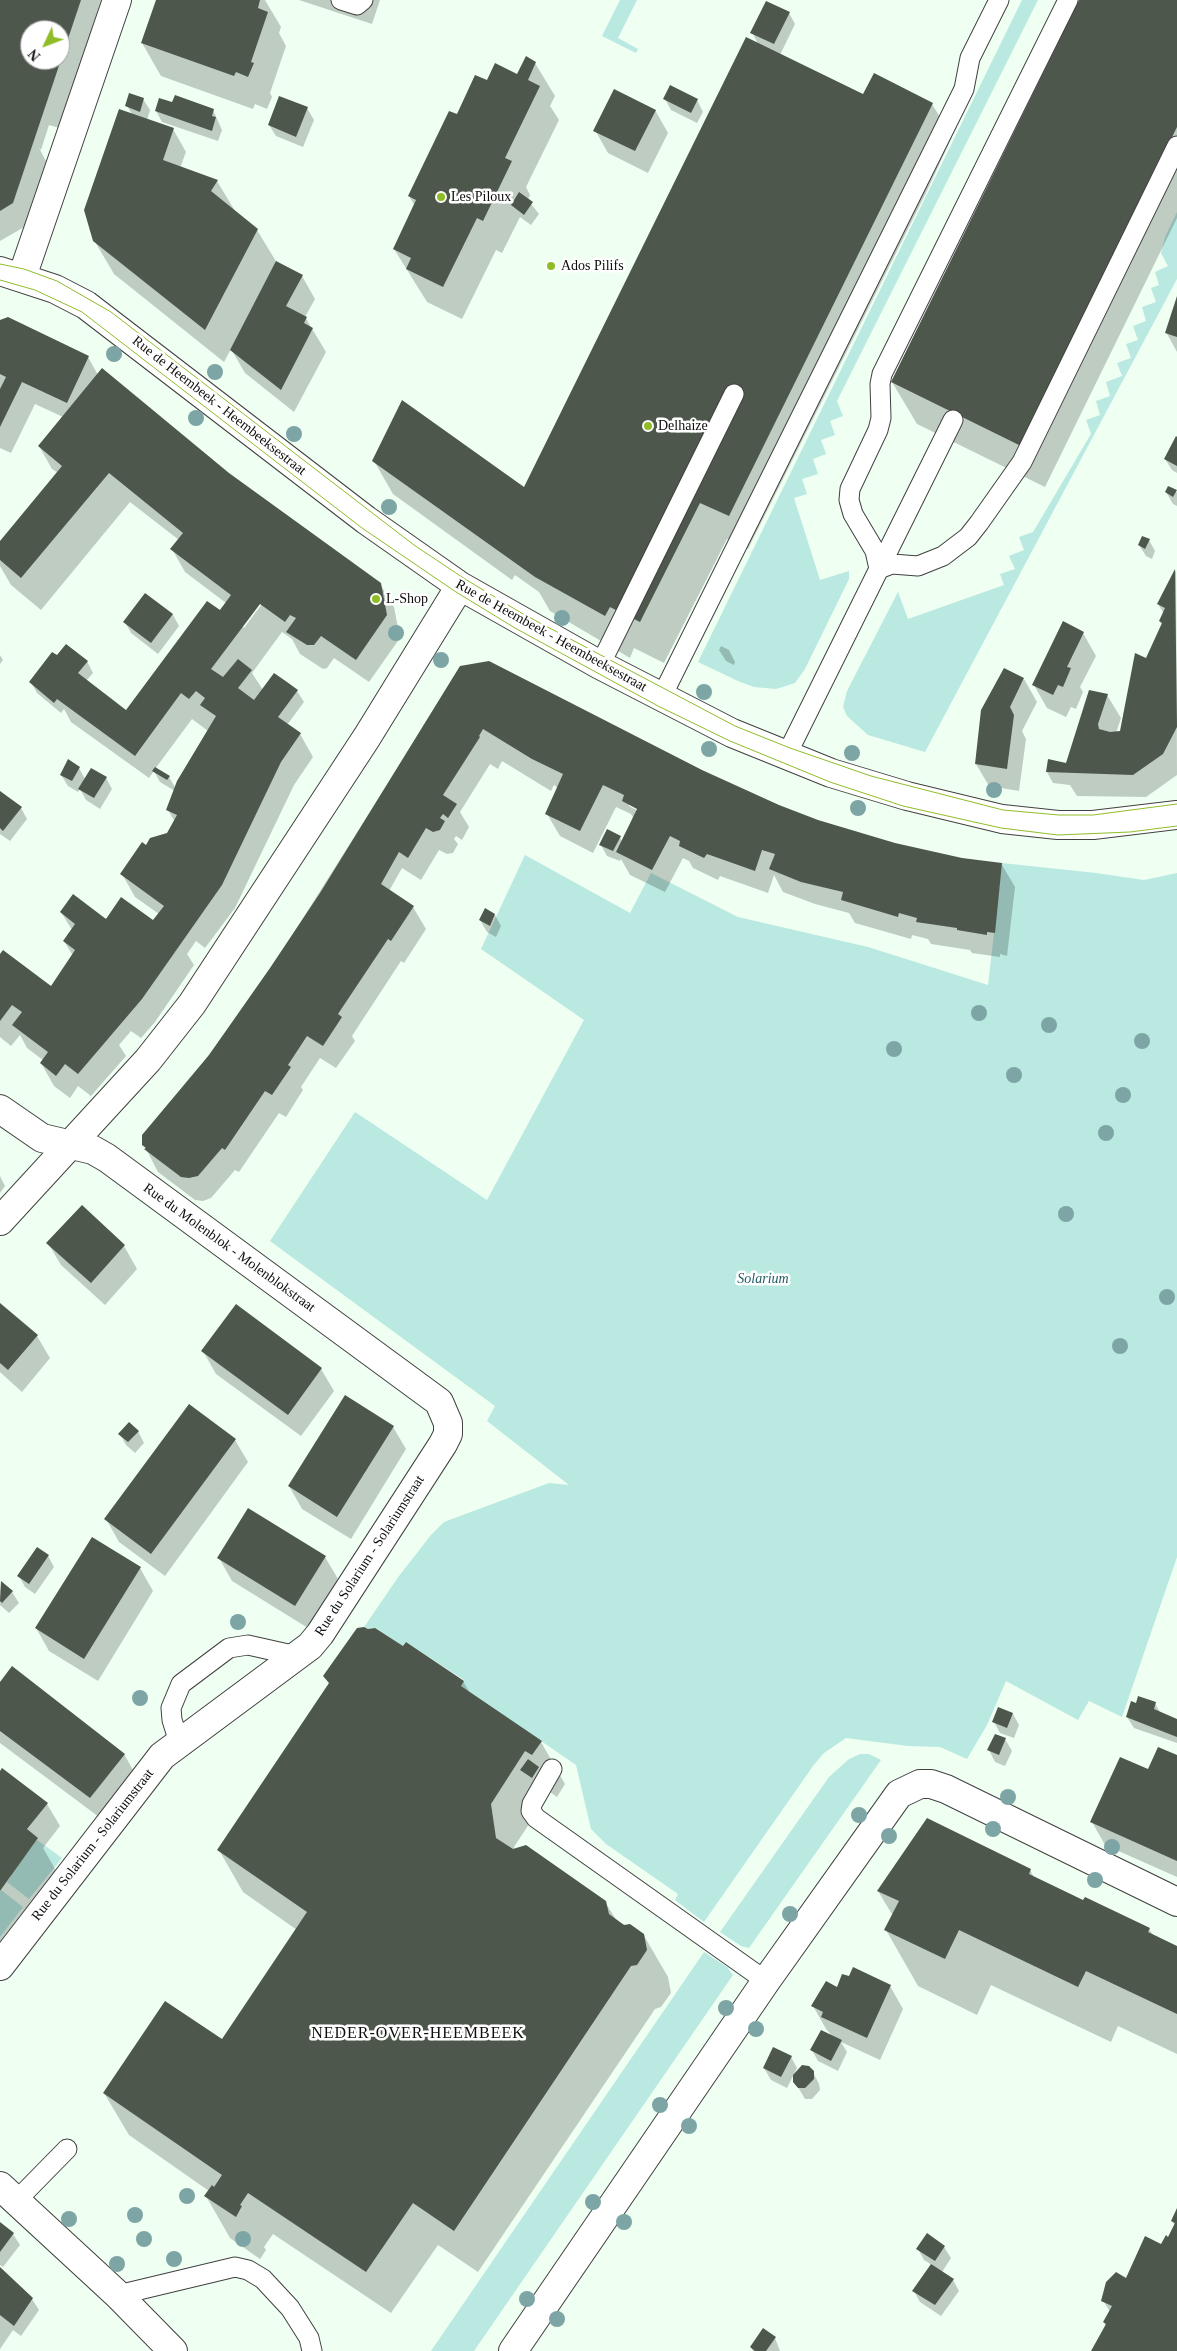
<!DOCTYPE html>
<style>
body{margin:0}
#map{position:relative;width:1177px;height:2351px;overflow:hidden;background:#effff2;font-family:Georgia,serif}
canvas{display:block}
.north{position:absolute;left:20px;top:20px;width:50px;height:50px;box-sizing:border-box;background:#fff;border:1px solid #9f9f9f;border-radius:50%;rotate:227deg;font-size:14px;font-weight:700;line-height:20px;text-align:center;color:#0e0e0e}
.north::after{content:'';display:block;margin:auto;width:18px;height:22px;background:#8fbd27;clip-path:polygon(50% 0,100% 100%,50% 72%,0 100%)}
</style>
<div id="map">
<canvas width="1177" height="2351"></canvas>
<div class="north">N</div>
</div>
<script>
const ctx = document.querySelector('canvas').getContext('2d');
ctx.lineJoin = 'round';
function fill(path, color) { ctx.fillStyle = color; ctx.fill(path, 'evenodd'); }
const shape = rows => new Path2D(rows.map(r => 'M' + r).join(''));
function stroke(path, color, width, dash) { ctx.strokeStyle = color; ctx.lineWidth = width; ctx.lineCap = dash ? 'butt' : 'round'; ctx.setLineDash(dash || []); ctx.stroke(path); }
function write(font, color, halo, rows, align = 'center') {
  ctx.font = font + ' Georgia,serif'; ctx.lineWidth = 5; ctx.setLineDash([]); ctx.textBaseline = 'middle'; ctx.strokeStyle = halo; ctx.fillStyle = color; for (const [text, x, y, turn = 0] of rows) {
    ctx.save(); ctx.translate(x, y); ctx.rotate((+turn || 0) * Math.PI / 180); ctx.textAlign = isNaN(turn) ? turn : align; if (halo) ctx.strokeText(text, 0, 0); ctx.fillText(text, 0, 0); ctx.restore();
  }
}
const green = shape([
 [620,0,637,0,618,38,638,49,636,53,602,36],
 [1022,0,1038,0,837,401,843,416,830,421,835,435,821,440,826,454,813,459,818,474,802,479,807,494,794,498,820,580,849,571,849,579,805,669,795,683,776,689,754,687,738,681,698,662],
 [1177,212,1177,279,925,752,868,735,847,716,843,707,847,691,898,592,908,619,1004,585,1000,574,1015,569,1009,556,1024,550,1019,537,1033,532,1091,434,1086,420,1100,415,1096,401,1110,396,1106,382,1122,376,1117,363,1131,358,1126,344,1138,340,1133,326,1146,321,1142,307,1156,302,1151,288,1159,285,1155,272,1168,266,1161,253,1165,237],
 [525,855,630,913,651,873,738,917,868,947,988,985,1002,863,1096,873,1144,880,1177,873,1177,1557,1122,1717,1089,1701,1078,1720,1006,1681,987,1725,967,1759,940,1747,908,1746,846,1738,824,1753,813,1766,704,1922,675,1900,678,1894,606,1844,591,1829,576,1765,461,1686,464,1680,406,1642,403,1646,375,1628,368,1629,364,1627,399,1576,431,1535,444,1522,549,1483,569,1485,487,1421,495,1406,270,1241,355,1112,487,1200,584,1020,481,949],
 [860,1754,869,1754,881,1760,749,1948,741,1946,720,1932,829,1777,849,1759],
 [37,1840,62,1858,29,1899,7,1882,11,1877,10,1875],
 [1,1890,23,1907,0,1937,0,1892],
 [704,1952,727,1967,733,1975,474,2351,431,2351]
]);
const shadow = shape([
 [0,0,101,0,91,31,97,41,76,104,68,101,59,128,49,125,41,150,39,148,47,163,26,226,0,241],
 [30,30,60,30,60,60,30,60],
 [157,0,265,0,281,27,279,33,286,46,270,93,272,97,267,109,255,104,253,109,161,76,142,43],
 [299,0,380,0,372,24],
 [1081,0,1177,0,1177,218,1045,487,917,424,892,382],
 [789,13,795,24,780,55,863,95,932,104,952,137,926,193,748,549,727,539,664,663,634,648,630,658,550,611,539,592,515,575,512,580,393,494,374,461,524,489,758,44,752,32],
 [535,63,555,96,550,106,559,120,526,187,530,195,528,200,539,214,531,225,520,217,502,253,496,250,462,319,427,302,394,249,415,206,409,196,457,116,487,82,517,76],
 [143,99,150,110,147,120,173,129,186,152,180,168,217,181,235,211,257,230,277,263,302,276,315,299,305,317,326,352,294,412,245,373,231,349,224,362,114,274,94,240,132,114,127,106],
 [665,99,697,100,703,112,697,123,671,110],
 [307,108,314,120,303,147,276,136,269,125],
 [213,110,222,130,218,141,162,122,156,111],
 [655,110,668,133,648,173,608,153,595,130],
 [1177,299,1177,352,1166,332],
 [0,322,88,357,98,375,228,474,380,584,394,607,400,638,369,682,334,658,327,668,323,669,300,654,292,639,282,632,252,673,263,690,297,691,304,702,287,725,300,734,313,757,294,785,235,908,205,948,196,941,187,954,194,965,155,1022,141,1038,131,1031,119,1045,126,1056,91,1096,78,1086,70,1098,54,1086,41,1063,43,1060,27,1048,20,1035,11,1046,0,1037,0,956,51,987,73,956,64,941,72,930,61,912,158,926,159,914,135,897,122,874,147,846,168,834,175,822,168,810,175,791,160,782,154,771,149,778,71,722,64,709,61,713,37,693,31,682,87,661,93,673,86,681,126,711,226,603,185,572,172,549,179,540,130,502,41,610,11,585,0,566,0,543,58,473,52,469,39,446,63,417,35,404,11,453,0,448],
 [306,545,244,628,242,626],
 [192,719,208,731,176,789,169,777,155,769],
 [1177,438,1177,473,1172,470,1165,459],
 [1176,491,1177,493,1177,506,1173,504,1166,492],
 [1149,540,1155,551,1152,559,1146,556,1139,545],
 [1176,570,1177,775,1146,797,1077,796,1070,785,1053,783,1047,772,1049,761,1067,764,1107,695,1121,718,1116,733,1121,732,1146,660,1162,624,1160,621,1164,614,1158,604],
 [146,594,173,615,179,626,158,654,131,633,125,622],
 [1083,633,1096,656,1080,687,1083,692,1076,709,1071,707,1066,717,1047,708,1034,685],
 [721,646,729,650,735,662,734,665,726,661,719,650],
 [0,655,3,660,0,664],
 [461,667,741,791,817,821,895,844,962,859,1002,865,1015,887,1007,956,1000,954,1000,957,972,953,970,950,931,944,928,939,912,935,911,939,855,923,849,913,815,904,783,892,774,875,768,893,720,876,718,880,693,868,689,861,683,858,665,892,630,875,621,859,620,861,607,856,601,845,620,837,622,842,634,819,631,814,616,807,593,853,560,836,547,814,558,788,554,785,551,791,502,761,498,769,490,764,460,812,469,827,462,840,456,836,454,839,458,844,453,853,447,854,439,850,421,880,402,868,389,891,413,907,426,929,404,963,401,961,352,1036,355,1041,336,1068,320,1058,301,1087,303,1090,286,1117,279,1113,239,1172,235,1170,211,1198,203,1201,195,1200,158,1172,144,1145,271,969],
 [629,803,643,811,642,813,629,806],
 [1024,679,1037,702,1022,731,1026,739,1019,791,989,786,976,764],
 [79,768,85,779,106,778,112,789,100,809,86,800,80,789,78,792,68,786,61,775],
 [0,792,21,808,27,819,10,841,0,834],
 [495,915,501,926,496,937,487,932,480,920],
 [0,1176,5,1186,0,1193],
 [48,1243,124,1246,137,1269,105,1305,61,1265],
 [0,1304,37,1336,50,1358,22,1392,0,1372],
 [203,1351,321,1369,334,1391,301,1436,216,1374],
 [393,1427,406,1449,351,1539,302,1509,289,1486],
 [138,1431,144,1443,135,1453,126,1445,120,1434],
 [235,1440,248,1462,165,1576,119,1542,106,1519],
 [48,1556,54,1567,35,1594,25,1587,19,1576],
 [325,1557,338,1579,308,1628,232,1581,219,1558],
 [140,1568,153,1591,98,1681,49,1651,36,1628],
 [1,1583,12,1592,19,1603,9,1613,0,1605],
 [404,1647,463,1681,471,1695,541,1742,565,1784,557,1797,550,1792,514,1847,515,1850,605,1902,617,1921,643,1934,668,1977,671,1993,661,2007,655,2009,478,2272,438,2245,391,2313,273,2234,264,2247,266,2250,260,2259,230,2238,206,2196,209,2191,129,2135,104,2093,223,2040,297,1930,243,1892,219,1850,330,1685,325,1676],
 [0,1684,124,1754,137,1777,103,1820,0,1743],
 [1155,1703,1161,1714,1177,1720,1177,1743,1134,1728,1127,1717,1137,1704],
 [1013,1714,1019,1725,1014,1738,1000,1733,994,1722],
 [1005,1739,1012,1751,1005,1766,995,1762,989,1750],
 [1177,1757,1177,1877,1105,1845,1092,1822,1149,1770],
 [0,1773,47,1804,60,1826,43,1848,62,1881,0,1966],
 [1030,1870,1035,1879,1083,1902,1149,1929,1153,1935,1177,1948,1177,2054,1118,2026,1111,2042,991,1985,977,2015,918,1986,886,1930,893,1916,878,1891],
 [890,1986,903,2009,880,2060,841,2042,847,2052,838,2071,818,2061,812,2050,834,2038,826,2029,813,2006,838,1989],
 [791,2057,797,2068,787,2088,771,2080,764,2068],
 [813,2072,819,2084,820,2090,812,2099,805,2099,795,2082],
 [1177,2213,1177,2351,1092,2351,1106,2326,1104,2322,1110,2312,1103,2300,1107,2283,1127,2279,1162,2246,1169,2239,1175,2226,1172,2221],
 [0,2224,13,2234,20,2245,3,2267,0,2265],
 [944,2247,951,2258,942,2272,953,2280,959,2291,941,2316,920,2302,914,2291,932,2265,924,2260,918,2249],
 [0,2268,32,2299,39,2310,21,2336,13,2330,0,2349],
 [775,2338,780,2351,753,2351,751,2347]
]);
const building = shape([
 [0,0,81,0,13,203,0,211],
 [30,30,60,30,60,60,30,60],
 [156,0,260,0,258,8,268,12,251,62,254,63,248,77,236,72,234,76,141,43],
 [1079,0,1177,0,1177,127,1021,446,891,382],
 [766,1,790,12,774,44,750,33],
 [746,37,863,94,874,73,933,103,729,516,700,503,640,622,610,607,605,616,535,577,372,461,402,400,524,487],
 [526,56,536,62,528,80,540,86,505,158,512,161,483,221,477,218,443,287,406,269,411,258,393,249,416,200,408,196,449,111,457,114,475,75,487,80,495,63,517,74],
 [670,85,698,99,691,113,663,99],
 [614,89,656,110,635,151,593,131],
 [129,93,144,98,140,112,125,106],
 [175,95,214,109,212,116,216,117,212,131,155,111,159,98,172,102],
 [279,96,308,107,296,137,268,125],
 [119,109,174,128,163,160,218,180,211,191,258,229,205,330,93,241,84,210],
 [519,192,533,202,524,215,511,205],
 [276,261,303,275,286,306,307,317,304,323,313,328,281,390,230,350],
 [1177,296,1177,337,1165,333],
 [8,317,89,356,67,403,22,382,0,427,0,389,6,377,0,374,0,320],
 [102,368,229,473,381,583,387,615,356,660,321,636,314,645,307,645,286,632,296,618,290,615,285,622,260,604,211,669,223,677,238,659,252,670,238,688,254,700,274,673,287,682,298,690,278,717,301,733,281,762,222,885,142,999,78,1074,65,1064,56,1076,40,1063,48,1052,12,1025,22,1012,12,1005,0,1021,0,954,3,950,51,986,75,950,63,941,75,924,60,912,73,894,106,919,121,897,153,920,164,906,120,874,142,842,146,845,150,838,167,833,177,815,166,810,177,781,216,716,200,705,205,698,196,691,189,699,181,693,135,756,57,699,54,703,29,682,52,652,57,655,66,644,88,661,78,673,126,710,207,601,220,610,231,595,170,549,183,533,109,473,21,578,0,560,0,541,62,466,38,446],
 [1176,436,1177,437,1177,466,1164,459],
 [1168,486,1177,490,1173,497,1165,492],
 [1142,536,1150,539,1145,549,1138,545],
 [1175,569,1177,727,1163,754,1133,775,1046,772,1048,759,1066,763,1089,690,1108,694,1098,724,1099,729,1110,732,1120,731,1135,653,1146,658,1162,623,1159,621,1165,608,1157,604],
 [145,593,173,614,151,643,123,622],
 [1063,621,1084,632,1067,667,1071,668,1063,687,1058,685,1053,695,1032,685],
 [489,661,702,770,779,805,818,820,895,843,962,858,1002,863,995,933,987,932,987,935,957,930,957,928,916,922,917,918,899,913,898,917,841,900,843,892,801,882,769,869,775,854,762,850,755,871,707,854,704,858,679,846,680,841,670,836,652,870,616,852,637,809,622,801,624,795,603,785,580,831,545,814,563,774,532,759,483,729,479,736,480,737,443,795,457,804,448,818,443,814,440,818,445,821,440,830,433,832,426,828,408,858,399,852,381,884,414,906,391,941,388,939,338,1014,342,1017,323,1046,307,1036,288,1065,291,1067,272,1095,265,1091,225,1150,222,1148,198,1176,189,1178,181,1177,144,1149,146,1148,142,1145,142,1135,209,1055,270,968,320,893,460,666],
 [1004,668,1024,678,1010,707,1014,715,1007,769,975,764,981,710],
 [68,759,80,767,72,781,60,775],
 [155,767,170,776,167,780,152,771],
 [91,768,107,777,94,798,78,789],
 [0,791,22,807,3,831,0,828],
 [607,829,621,836,613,851,599,845],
 [485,908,495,914,490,926,479,920],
 [82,1205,125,1245,91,1283,46,1243],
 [0,1303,38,1335,8,1370,0,1363],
 [236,1304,322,1368,288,1415,201,1351],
 [345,1395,394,1426,337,1517,288,1486],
 [189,1404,236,1439,151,1554,104,1519],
 [129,1422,139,1431,128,1442,118,1434],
 [248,1508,326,1556,295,1606,217,1558],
 [92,1537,141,1567,84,1659,35,1628],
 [37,1547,49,1555,29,1584,17,1576],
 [1,1581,13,1591,2,1603,0,1601],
 [364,1627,368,1629,375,1628,403,1646,406,1642,464,1681,461,1686,542,1741,532,1755,525,1751,491,1804,496,1838,513,1849,526,1845,606,1901,609,1914,624,1925,630,1924,644,1934,647,1950,637,1965,631,1966,454,2231,413,2203,366,2272,248,2193,240,2205,242,2206,236,2217,204,2196,212,2185,214,2187,222,2175,103,2093,165,2001,222,2039,307,1912,217,1850,329,1683,323,1676,357,1628],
 [12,1666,125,1754,90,1798,0,1731,0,1682],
 [1138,1696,1156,1702,1154,1709,1177,1719,1177,1737,1126,1717,1131,1701,1136,1703],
 [998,1707,1013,1713,1007,1728,992,1722],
 [995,1734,1006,1738,999,1755,987,1750],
 [1158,1747,1177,1755,1177,1861,1090,1822,1120,1757,1148,1769],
 [528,1759,539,1767,532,1778,520,1770],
 [2,1768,48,1803,27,1829,38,1838,0,1891,0,1771],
 [927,1818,1031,1869,1029,1874,1083,1900,1085,1897,1150,1928,1148,1932,1177,1946,1177,2014,1086,1971,1078,1987,959,1930,945,1959,884,1930,899,1901,877,1891],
 [853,1967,891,1985,867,2038,821,2017,823,2012,811,2006,826,1981,837,1987,842,1974,849,1976],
 [821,2030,842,2040,831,2061,810,2050],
 [773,2047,792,2056,781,2077,763,2068],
 [802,2065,809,2066,814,2071,814,2079,805,2088,798,2088,793,2082,793,2075],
 [1177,2208,1177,2351,1091,2351,1106,2324,1103,2322,1112,2306,1101,2301,1106,2282,1116,2272,1126,2278,1145,2236,1161,2244,1166,2235,1168,2237,1175,2223,1171,2221],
 [0,2222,14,2233,0,2252],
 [927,2233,945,2246,935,2261,916,2249],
 [931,2264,954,2279,935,2305,912,2291],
 [0,2267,33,2298,14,2326,0,2315],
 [763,2328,776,2337,766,2351,755,2351,750,2347]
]);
const service = shape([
 [341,0,357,5,363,0],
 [1068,0,882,374,880,384,881,418,878,430,850,489,849,500,853,514,875,551,879,569,892,564,918,566,943,556,968,537,979,523,1022,462,1177,146],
 [600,665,734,394],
 [661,698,964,89,970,58,999,0],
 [786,756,953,420],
 [179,1742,172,1720,171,1708,181,1684,229,1648,248,1645,297,1656],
 [552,1769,532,1804,531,1811,536,1818,766,1981],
 [16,2201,67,2149],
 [118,2295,235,2267,248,2270,263,2279,290,2308,309,2338,312,2351]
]);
const minor = shape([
 [0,271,55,289,86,305,366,520,460,586,600,665,732,733,831,773,907,796,1002,819,1058,825,1093,825,1177,815],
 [22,277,117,0],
 [0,1109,42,1138,93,1150,107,1158,439,1402,448,1423,448,1434,443,1444,320,1634,310,1646,162,1756,0,1966],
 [0,1221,148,1060,192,1004,367,737,460,586],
 [0,2186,118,2295,173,2351],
 [513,2351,766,1981,899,1794,920,1784,931,1784,946,1789,1177,1902]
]);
const tram = shape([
 [0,264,24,269,57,281,111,312,414,545,465,579,523,614,735,726,790,748,871,776,1003,810,1059,815,1093,815,1177,804],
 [0,280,35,290,82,312,362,528,456,592,515,628,658,706,730,741,830,782,903,806,1001,828,1058,835,1130,832,1177,826]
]);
const trees = [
 [114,354],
 [215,372],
 [196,418],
 [294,434],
 [389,507],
 [562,618],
 [396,633],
 [441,660],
 [704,692],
 [709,749],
 [852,753],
 [994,790],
 [858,808],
 [979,1013],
 [1049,1025],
 [1142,1041],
 [894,1049],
 [1014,1075],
 [1123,1095],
 [1106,1133],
 [1066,1214],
 [1167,1297],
 [1120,1346],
 [238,1622],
 [140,1698],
 [1008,1797],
 [859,1815],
 [993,1829],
 [889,1836],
 [1112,1847],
 [1095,1880],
 [790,1914],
 [726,2008],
 [756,2029],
 [660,2105],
 [689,2126],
 [187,2196],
 [593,2202],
 [135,2215],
 [69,2219],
 [624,2222],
 [144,2239],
 [243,2239],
 [174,2259],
 [117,2264],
 [527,2299],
 [557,2319]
];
const markers = [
 [441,197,5,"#8fbd27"],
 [551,266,5,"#8fbd27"],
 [648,426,5,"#8fbd27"],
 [376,599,5,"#8fbd27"]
];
const poiNames = [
 ["Les Piloux",451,197],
 ["Ados Pilifs",561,266],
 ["Delhaize",658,426],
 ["L-Shop",386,599]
];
const streetNames = [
 ["Rue de Heembeek - Heembeeksestraat",219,406,38],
 ["Rue de Heembeek - Heembeeksestraat",551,636,29],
 ["Rue du Molenblok - Molenblokstraat",229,1248,36],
 ["Rue du Solarium - Solariumstraat",370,1556,-57],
 ["Rue du Solarium - Solariumstraat",93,1845,-52]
];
const parkNames = [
 ["Solarium",763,1279]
];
const quarterNames = [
 ["NEDER-OVER-HEEMBEEK",418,2034]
];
fill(green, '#b9e9e1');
fill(shadow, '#0003');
fill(building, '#4e574b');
stroke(service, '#414141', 21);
stroke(minor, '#414141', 30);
stroke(service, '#fff', 19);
stroke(minor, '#fff', 28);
stroke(tram, '#8fbd27', 1);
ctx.fillStyle = '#7da5a5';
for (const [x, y] of trees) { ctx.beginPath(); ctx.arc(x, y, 8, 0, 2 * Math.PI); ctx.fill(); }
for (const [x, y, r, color] of markers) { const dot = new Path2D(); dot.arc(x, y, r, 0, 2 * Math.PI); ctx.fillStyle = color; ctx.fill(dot); stroke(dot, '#fff', 2); }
write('14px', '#0e0e0e', '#fff', poiNames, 'left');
write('14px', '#0e0e0e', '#fff', streetNames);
write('italic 14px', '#1f5b66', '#fff', parkNames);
ctx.letterSpacing = '1px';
write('16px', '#0e0e0e', '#fff', quarterNames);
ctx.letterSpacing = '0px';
</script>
